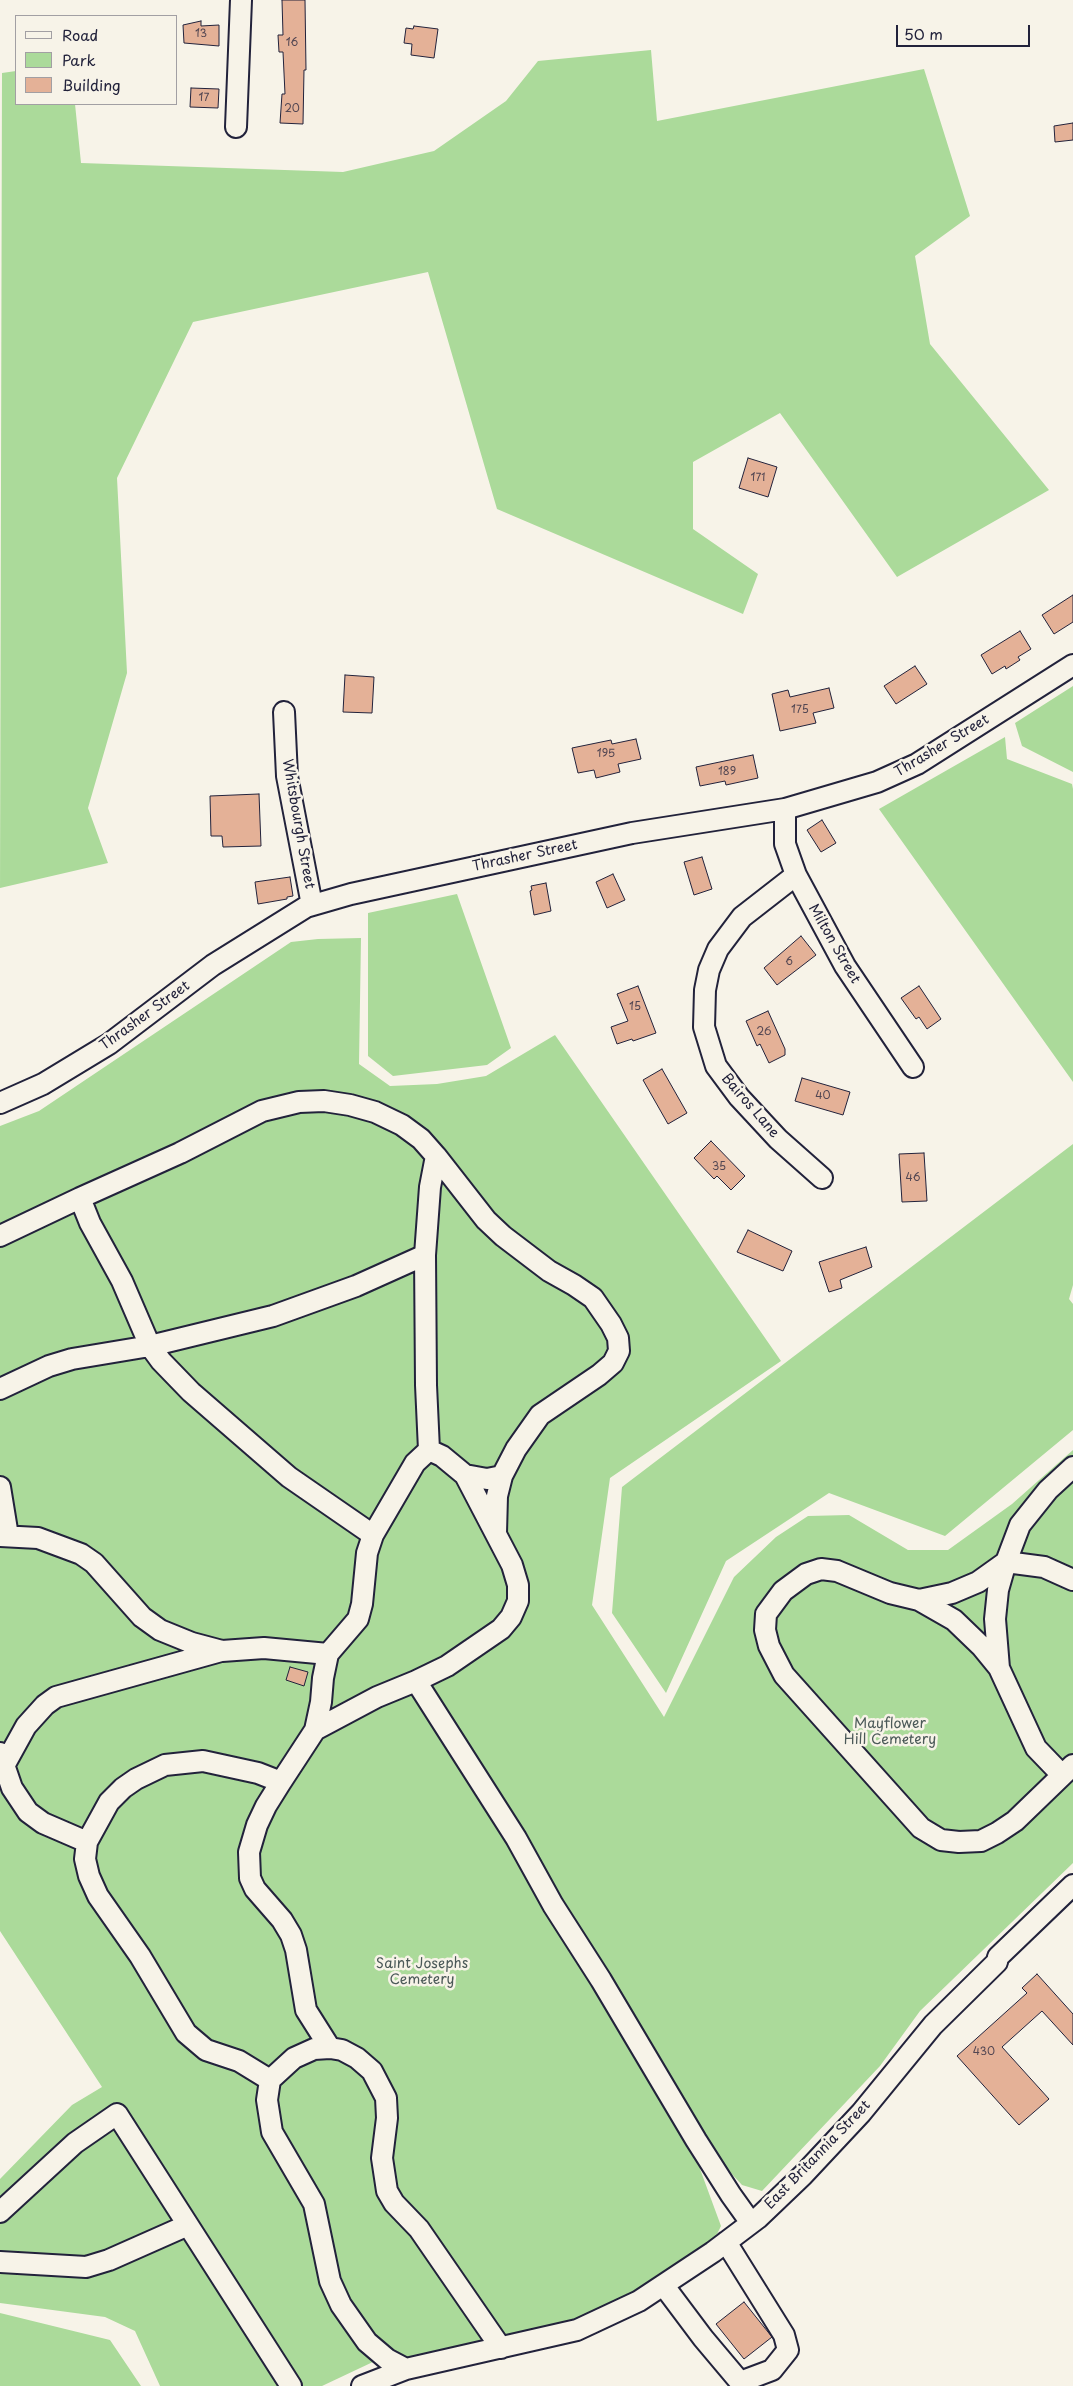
<!DOCTYPE html>
<style>
body{margin:0}
#map{position:relative;width:1073px;height:2386px;overflow:hidden;background:#f7f3e8;font-family:"Playpen Sans",sans-serif}
canvas{display:block}
.legend{position:absolute;left:15px;top:15px;width:162px;height:90px;box-sizing:border-box;background:#f7f3e8;border:1px solid #a29fa3;margin:0;padding:6px 9px;list-style:none;font-size:15px;color:#22223b}
.legend li{display:flex;align-items:center;gap:10px;height:25px}
.legend b{width:25px;border:1px solid #a29fa3}
.scale{position:absolute;left:896px;top:25px;width:134px;height:22px;box-sizing:border-box;border:2px solid #22223b;border-top:0;padding-left:6px;font-size:15px;line-height:18px;white-space:nowrap;color:#22223b;-webkit-text-stroke:4px #f7f3e8;paint-order:stroke}
</style>
<div id="map">
<canvas width="1073" height="2386"></canvas>
<ul class="legend">
<li><b style="height:6px;background:#f7f3e8"></b>Road</li>
<li><b style="height:14px;background:#abda9a"></b>Park</li>
<li><b style="height:14px;background:#e4b197"></b>Building</li>
</ul>
<div class="scale">50 m</div>
</div>
<script>
const ctx = document.querySelector('canvas').getContext('2d');
ctx.lineJoin = 'round';
function fill(path, color) { ctx.fillStyle = color; ctx.fill(path, 'evenodd'); }
const shape = rows => new Path2D(rows.map(r => 'M' + r).join(''));
function stroke(path, color, width, dash) { ctx.strokeStyle = color; ctx.lineWidth = width; ctx.lineCap = dash ? 'butt' : 'round'; ctx.setLineDash(dash || []); ctx.stroke(path); }
function write(font, color, halo, rows, align = 'center') {
  ctx.font = font + ' "Playpen Sans",sans-serif'; ctx.lineWidth = 5; ctx.setLineDash([]); ctx.textBaseline = 'middle'; ctx.strokeStyle = halo; ctx.fillStyle = color; for (const [text, x, y, turn = 0] of rows) {
    ctx.save(); ctx.translate(x, y); ctx.rotate((+turn || 0) * Math.PI / 180); ctx.textAlign = isNaN(turn) ? turn : align; if (halo) ctx.strokeText(text, 0, 0); ctx.fillText(text, 0, 0); ctx.restore();
  }
}
const green = shape([
 [651,50,657,121,924,69,970,216,915,256,930,344,1049,490,897,577,780,413,693,462,693,529,758,574,743,614,497,509,428,272,193,322,117,478,127,673,88,808,108,863,0,888,2,73,16,71,16,104,75,104,81,163,343,172,434,151,506,101,538,61],
 [1073,686,1073,772,1022,746,1015,723],
 [1005,737,1007,759,1072,784,1073,789,1073,1082,879,809],
 [457,894,511,1048,487,1065,393,1076,368,1056,368,913],
 [361,938,359,1064,390,1086,437,1084,486,1076,555,1035,781,1361,610,1478,592,1605,664,1717,734,1577,776,1537,808,1516,849,1515,908,1550,948,1550,1012,1504,1073,1450,1073,1863,920,2011,880,2066,762,2191,742,2185,718,2159,700,2169,721,2226,716,2236,647,2287,575,2319,401,2359,375,2361,322,2386,160,2386,135,2331,105,2317,0,2303,0,2179,72,2105,102,2087,0,1931,0,1126,39,1111,291,942,318,939],
 [1073,1144,1073,1285,1069,1299,1073,1304,1073,1430,945,1536,829,1493,726,1561,666,1693,612,1613,622,1487],
 [0,2313,110,2340,141,2386,0,2386]
]);
const building = shape([
 [282,0,305,0,306,70,304,70,303,124,280,123,282,94,285,94,283,52,279,52,278,35,283,35,282,0],
 [201,21,201,26,219,25,219,46,184,43,183,25,201,21],
 [414,26,438,29,434,58,411,55,412,44,404,43,406,28,413,29,414,26],
 [191,88,219,89,218,108,190,107,191,88],
 [1073,123,1073,140,1055,142,1054,126,1073,123],
 [748,458,777,467,768,497,739,488,748,458],
 [1073,595,1073,622,1054,634,1042,615,1073,595],
 [1020,631,1031,649,1018,657,1020,660,1006,669,1005,666,992,674,981,655,1020,631],
 [915,666,927,684,896,704,884,686,915,666],
 [345,675,374,677,372,713,343,712,345,675],
 [829,688,834,708,813,713,816,723,780,731,772,694,788,690,790,697,829,688],
 [636,739,641,759,618,764,620,772,596,778,594,770,578,773,572,748,611,740,612,744,636,739],
 [753,755,758,778,726,785,725,781,700,786,696,767,753,755],
 [259,794,261,846,223,847,222,836,211,836,210,796,259,794],
 [822,820,836,843,821,852,807,830,822,820],
 [702,857,712,889,694,895,684,862,702,857],
 [613,874,625,900,607,908,596,882,613,874],
 [290,877,293,896,287,897,287,899,258,904,255,882,290,877],
 [546,883,551,911,534,915,530,891,532,890,531,886,546,883],
 [801,936,816,955,777,985,764,968,801,936],
 [638,986,656,1033,633,1041,632,1039,617,1044,611,1027,628,1021,617,994,638,986],
 [919,986,941,1019,927,1029,919,1017,916,1019,901,998,919,986],
 [768,1011,785,1049,785,1055,769,1063,760,1044,757,1046,746,1021,768,1011],
 [662,1069,687,1113,668,1124,643,1080,662,1069],
 [802,1078,850,1092,843,1115,795,1101,802,1078],
 [711,1141,745,1176,731,1190,717,1176,714,1179,694,1158,711,1141],
 [924,1153,927,1201,902,1202,899,1154,924,1153],
 [748,1230,792,1251,783,1271,737,1252,748,1230],
 [866,1247,872,1267,840,1280,842,1288,829,1292,819,1262,866,1247],
 [290,1667,308,1672,304,1686,286,1680,290,1667],
 [1037,1974,1073,2014,1073,2045,1042,2011,1002,2047,1049,2099,1019,2125,957,2056,1027,1993,1022,1988,1037,1974],
 [744,2302,772,2337,744,2359,716,2324,744,2302]
]);
const minor = shape([
 [236,127,241,0],
 [284,712,287,776,312,905],
 [785,809,785,844,796,875,845,966,913,1067],
 [796,875,742,917,718,949,709,970,705,990,704,1027,716,1066,739,1097,778,1139,822,1178],
 [0,1103,43,1084,109,1044,213,965,306,907,351,894,632,833,785,809,877,782,917,764,1073,665],
 [0,1236,80,1198],
 [425,1255,426,1385,429,1450],
 [0,1389,49,1366,72,1359,150,1346,273,1316,356,1286,425,1255,430,1187,436,1156,486,1220,503,1236,549,1271,574,1285,593,1298,611,1324,618,1338,619,1351,613,1363,599,1375,540,1415,516,1449,502,1476,487,1479,465,1475,512,1565,518,1585,518,1601,511,1617,501,1629,447,1666,416,1681],
 [1073,1467,1048,1490,1020,1525,1006,1562,1044,1567,1073,1580],
 [0,1487,8,1536],
 [496,1533,497,1496,502,1476],
 [373,1535,289,1477,191,1392,161,1361,150,1346,122,1281,90,1223,80,1198,180,1153,262,1111,299,1102,324,1101,350,1105,375,1112,402,1125,421,1139,436,1156],
 [0,1536,38,1538,81,1554,94,1563,142,1617,160,1630,192,1643,222,1651,264,1648,328,1654,323,1678,321,1702,315,1730,281,1782,258,1773,203,1761,165,1765,136,1779,123,1788,109,1802,87,1842,43,1823,28,1812,12,1788,0,1753],
 [1006,1562,978,1582,952,1593,919,1600,890,1593,837,1571,821,1569,806,1574,783,1591,766,1614,765,1630,769,1646,784,1675,921,1828,941,1840,959,1842,981,1841,997,1833,1015,1821,1073,1765],
 [1006,1562,998,1590,995,1619,999,1668,1036,1748,1062,1775],
 [919,1600,954,1620,981,1646,999,1668],
 [328,1654,358,1619,362,1604,367,1553,373,1535,415,1463,429,1450,442,1456,465,1475],
 [315,1730,377,1697,416,1681,516,1838,553,1905,601,1980,696,2140,731,2195,751,2223],
 [4,1766,26,1726,45,1705,56,1697,221,1651],
 [281,1782,266,1806,257,1825,249,1852,250,1878,255,1889,282,1920,291,1935,296,1950,306,2010,330,2048],
 [87,1842,85,1859,89,1876,98,1896,140,1956,186,2033,206,2050,239,2061,270,2080],
 [0,2212,75,2143,117,2114,291,2386],
 [0,2262,86,2267,109,2260,188,2225],
 [664,2286,703,2338,740,2382,772,2370,788,2350,784,2335,726,2242],
 [406,2369,387,2359,367,2342,341,2305,330,2281,314,2204,272,2132,267,2100,270,2080,294,2058,314,2049,330,2048,342,2050,357,2058,372,2071,386,2098,387,2118,382,2158,387,2191,394,2203,419,2229,501,2348],
 [362,2386,406,2369,577,2330,639,2301,713,2252,758,2218,803,2175,861,2113,933,2025,997,1962,998,1957,1073,1885]
]);
const numberNames = [
 ["13",201,34],
 ["16",292,43],
 ["17",204,98],
 ["20",292,109],
 ["171",758,478],
 ["175",800,710],
 ["195",606,754],
 ["189",727,772],
 ["6",789,962],
 ["15",635,1007],
 ["26",764,1032],
 ["40",823,1096],
 ["35",719,1167],
 ["46",913,1178],
 ["430",984,2052]
];
const streetNames = [
 ["Thrasher Street",942,746,-31],
 ["Whitsbourgh Street",298,824,80],
 ["Thrasher Street",525,856,-12],
 ["Milton Street",834,944,60],
 ["Thrasher Street",145,1016,-36],
 ["Bairos Lane",750,1106,49],
 ["East Britannia Street",818,2155,-46]
];
const parkNames = [
 ["Mayflower",890,1724],
 ["Hill Cemetery",890,1740],
 ["Saint Josephs",422,1964],
 ["Cemetery",422,1980]
];
fill(green, '#abda9a');
fill(building, '#e4b197');
stroke(building, '#22223b', 1);
stroke(minor, '#22223b', 24);
stroke(minor, '#f7f3e8', 20);
write('11px', '#524652', null, numberNames);
write('14px', '#22223b', '#f7f3e8', streetNames);
write('14px', '#4b5958', '#f7f3e8', parkNames);
</script>
